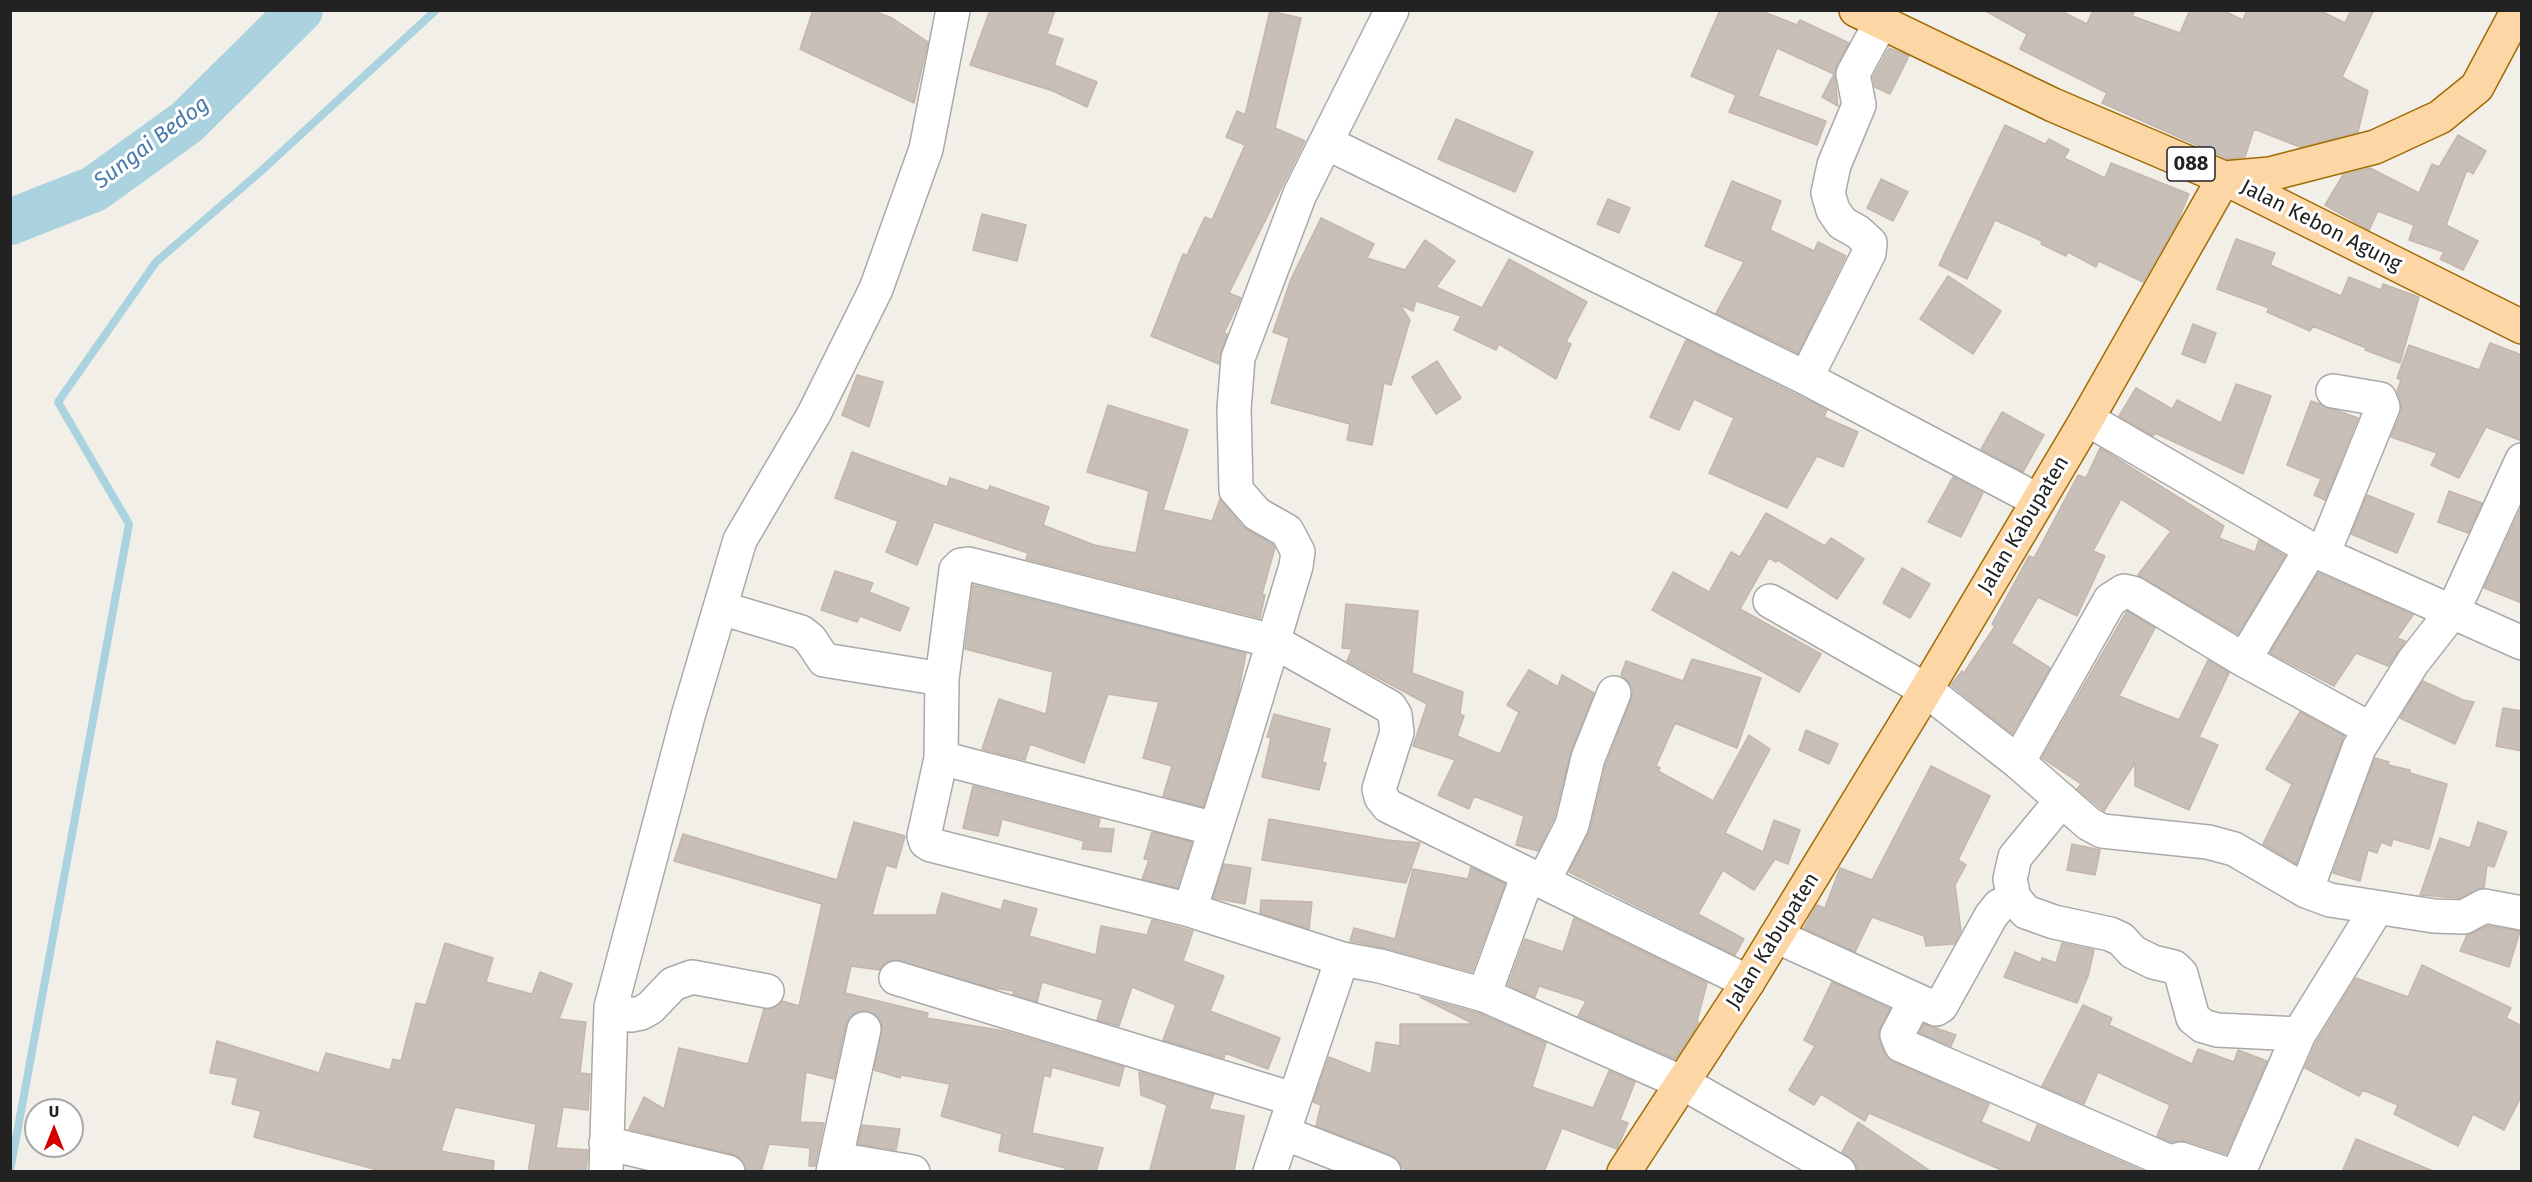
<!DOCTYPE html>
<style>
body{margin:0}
#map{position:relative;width:2532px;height:1182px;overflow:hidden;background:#f2efe9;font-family:"Fira Sans",sans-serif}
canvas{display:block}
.frame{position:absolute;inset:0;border:12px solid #222;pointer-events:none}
.north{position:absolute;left:24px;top:1098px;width:60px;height:60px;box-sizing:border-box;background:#fff;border:2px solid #a7a7a7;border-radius:50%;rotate:0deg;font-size:16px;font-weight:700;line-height:24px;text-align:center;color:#222}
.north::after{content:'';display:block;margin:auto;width:21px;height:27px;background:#d40000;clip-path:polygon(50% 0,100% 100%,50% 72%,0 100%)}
</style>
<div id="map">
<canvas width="2532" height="1182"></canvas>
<div class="frame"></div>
<div class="north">U</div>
</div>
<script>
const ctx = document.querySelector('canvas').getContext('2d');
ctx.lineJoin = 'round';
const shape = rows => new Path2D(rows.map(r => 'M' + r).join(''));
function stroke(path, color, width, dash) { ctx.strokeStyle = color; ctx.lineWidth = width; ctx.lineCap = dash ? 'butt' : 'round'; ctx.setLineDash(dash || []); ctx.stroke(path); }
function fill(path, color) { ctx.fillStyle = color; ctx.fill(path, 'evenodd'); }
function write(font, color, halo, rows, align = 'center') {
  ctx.font = font + ' "Fira Sans",sans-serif'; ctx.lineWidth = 6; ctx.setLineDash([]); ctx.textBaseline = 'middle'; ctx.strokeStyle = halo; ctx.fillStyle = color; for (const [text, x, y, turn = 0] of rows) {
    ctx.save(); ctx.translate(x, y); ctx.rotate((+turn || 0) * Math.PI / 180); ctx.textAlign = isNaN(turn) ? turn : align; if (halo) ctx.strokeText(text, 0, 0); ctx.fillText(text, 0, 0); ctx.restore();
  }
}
const stream = shape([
 [10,1171,129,524,58,402,156,262,260,172,436,10]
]);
const river = shape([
 [10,222,94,189,187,122,300,10]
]);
const building = shape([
 [813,10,871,10,892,18,928,42,914,103,800,49,813,10],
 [990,10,1055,10,1047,34,1063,39,1054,65,1097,82,1087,107,1053,91,970,65,990,10],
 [1720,10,1759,10,1797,25,1800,20,1849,43,1836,66,1835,78,1838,106,1822,97,1834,74,1777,48,1758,96,1826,121,1817,145,1729,112,1736,95,1691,76,1720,10],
 [1984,10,2059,10,2087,24,2093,10,2135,10,2132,16,2180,33,2190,10,2222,10,2243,20,2247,10,2319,10,2345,23,2351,10,2374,10,2342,77,2368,91,2358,132,2300,147,2254,129,2245,157,2228,159,2102,103,2107,93,2020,49,2027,34,1984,10],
 [1270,11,1301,18,1275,128,1305,141,1229,293,1241,298,1224,333,1227,334,1219,364,1151,336,1183,254,1187,255,1205,217,1212,220,1245,145,1226,137,1237,111,1245,115,1270,11],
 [1889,48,1909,56,1890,94,1875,87,1873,77,1889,48],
 [1456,119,1533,152,1515,192,1438,159,1456,119],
 [2005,125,2045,144,2049,139,2069,150,2064,158,2105,178,2111,163,2189,194,2178,221,2143,282,2099,261,2096,267,2068,252,2066,256,2041,244,2042,241,1995,220,1967,279,1939,265,2005,125],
 [2458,135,2486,151,2473,174,2467,170,2446,225,2478,241,2463,270,2440,259,2444,252,2409,240,2414,225,2378,211,2369,230,2325,205,2343,175,2370,168,2419,193,2432,164,2439,167,2458,135],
 [1881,179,1908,192,1893,221,1867,208,1881,179],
 [1732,181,1781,201,1770,230,1814,251,1818,242,1846,256,1798,353,1716,313,1744,262,1705,246,1732,181],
 [1608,199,1630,208,1619,233,1597,224,1608,199],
 [982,214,1026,225,1017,261,973,250,982,214],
 [1321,218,1374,244,1367,258,1405,270,1425,240,1455,261,1436,287,1482,308,1509,259,1587,302,1566,342,1571,344,1556,379,1499,344,1496,350,1454,330,1461,316,1416,301,1413,311,1400,305,1410,320,1391,385,1384,383,1372,445,1347,440,1350,424,1271,403,1289,338,1273,332,1291,279,1321,218],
 [2236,239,2275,253,2270,265,2341,296,2349,277,2381,290,2383,284,2419,297,2400,363,2365,350,2366,348,2313,326,2310,331,2267,312,2269,308,2217,289,2236,239],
 [1948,276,2001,311,1973,354,1920,319,1948,276],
 [2193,324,2216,333,2205,363,2182,354,2193,324],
 [1686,340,1827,410,1824,417,1858,432,1843,467,1817,456,1787,508,1709,473,1734,418,1694,399,1679,430,1650,417,1686,340],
 [2490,343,2522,355,2522,441,2486,427,2459,478,2431,465,2437,453,2391,437,2401,413,2401,401,2397,391,2401,380,2397,378,2409,345,2479,370,2490,343],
 [1437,361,1461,398,1436,414,1412,377,1437,361],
 [857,375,883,382,869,427,842,415,857,375],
 [2236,384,2271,396,2243,474,2155,433,2153,436,2119,416,2136,388,2172,409,2177,400,2221,423,2236,384],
 [2311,401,2358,418,2325,500,2314,495,2321,479,2287,465,2311,401],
 [1108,405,1188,430,1163,510,1212,521,1220,499,1243,527,1273,545,1275,548,1262,594,1265,595,1260,618,1026,559,1028,553,934,522,917,565,886,552,898,521,835,498,852,452,947,487,950,478,988,491,990,486,1049,507,1043,525,1094,545,1136,553,1149,491,1087,472,1108,405],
 [2002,412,2044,435,2023,472,1981,449,2002,412],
 [2100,448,2224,526,2219,538,2255,552,2259,540,2285,556,2238,634,2138,575,2171,531,2121,499,2093,551,2105,556,2077,616,2038,597,2011,643,2050,668,2012,734,1951,685,1962,671,1964,673,1995,626,1992,624,2029,556,2034,558,2078,475,2086,478,2100,448],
 [1953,477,1983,493,1961,537,1928,522,1953,477],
 [2449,491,2482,503,2468,533,2438,522,2449,491],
 [2367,495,2414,514,2397,553,2351,534,2367,495],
 [2522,506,2522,603,2484,588,2522,506],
 [1766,513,1825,546,1831,538,1864,559,1837,599,1778,560,1776,562,1769,558,1740,609,1821,654,1799,692,1652,610,1673,572,1709,592,1731,552,1740,557,1766,513],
 [1902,568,1930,584,1910,618,1883,603,1902,568],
 [835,571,873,583,869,592,909,608,900,631,860,616,857,622,821,610,835,571],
 [2318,573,2413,615,2397,638,2405,641,2388,666,2356,653,2334,686,2270,653,2318,573],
 [973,585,1246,653,1238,694,1203,807,1163,796,1172,766,1143,758,1159,702,1108,694,1084,763,1030,744,1025,760,982,749,999,699,1046,714,1053,672,965,649,973,585],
 [1346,604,1418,611,1412,673,1463,692,1460,714,1464,716,1457,736,1500,754,1519,712,1507,705,1529,670,1558,687,1562,675,1594,693,1571,751,1554,818,1538,851,1516,845,1524,816,1474,796,1469,809,1438,795,1455,760,1413,746,1427,704,1347,661,1352,649,1342,648,1346,604],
 [2127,611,2155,628,2119,696,2179,720,2208,660,2229,673,2199,737,2218,745,2189,810,2135,786,2135,763,2104,811,2077,789,2081,784,2042,758,2127,611],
 [1692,659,1761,678,1737,748,1675,723,1656,766,1660,768,1658,771,1713,801,1749,735,1770,749,1725,833,1763,852,1774,820,1800,830,1788,864,1775,859,1754,890,1723,870,1698,914,1744,939,1735,955,1569,872,1590,830,1606,764,1631,700,1633,691,1629,682,1621,675,1626,661,1683,681,1692,659],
 [2423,681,2463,700,2474,702,2455,744,2400,718,2423,681],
 [2503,708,2522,711,2522,751,2496,746,2503,708],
 [2300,712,2344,736,2296,864,2263,844,2292,784,2266,769,2300,712],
 [1274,714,1330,729,1322,762,1326,763,1319,790,1262,777,1271,738,1267,737,1274,714],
 [1806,730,1838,744,1829,764,1799,750,1806,730],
 [2375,758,2389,762,2388,765,2410,770,2410,773,2447,784,2429,849,2393,839,2391,846,2381,842,2377,853,2368,850,2360,881,2333,873,2375,758],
 [1931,766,1990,796,1958,860,1966,865,1955,885,1961,931,1954,944,1926,946,1924,936,1872,917,1855,952,1804,928,1817,905,1825,908,1840,868,1872,880,1931,766],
 [973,786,1100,819,1098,828,1114,829,1111,852,1082,849,1084,841,1002,819,998,836,963,828,973,786],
 [1269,819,1387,840,1420,843,1406,883,1262,860,1269,819],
 [854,822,905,836,896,868,886,865,872,915,936,915,942,893,1001,910,1004,900,1037,909,1029,936,1096,955,1101,926,1147,935,1152,920,1193,931,1183,961,1224,976,1210,1011,1280,1038,1268,1069,1225,1053,1224,1058,1163,1040,1176,1005,1132,987,1119,1026,1097,1020,1103,1000,1042,982,1037,1002,1013,994,1014,991,992,988,892,960,884,964,879,970,851,966,845,993,928,1013,927,1018,1004,1031,1124,1067,1119,1086,1052,1067,1050,1077,1044,1075,1032,1133,1103,1148,1096,1172,1064,1172,1065,1168,999,1151,1002,1134,941,1116,950,1084,901,1075,900,1078,874,1070,882,1024,876,1015,867,1011,858,1011,850,1017,846,1024,834,1079,806,1072,800,1122,824,1123,815,1166,809,1166,810,1148,769,1144,761,1172,746,1172,741,1159,732,1154,629,1129,644,1097,664,1109,679,1048,748,1064,764,1009,774,1008,782,1001,799,1006,822,904,674,861,683,834,837,880,854,822],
 [2478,822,2507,832,2494,867,2487,865,2484,888,2459,898,2420,895,2440,838,2470,848,2478,822],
 [1152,832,1192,842,1177,888,1142,879,1149,860,1144,859,1152,832],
 [2072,844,2100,850,2095,875,2067,870,2072,844],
 [1224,864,1251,868,1245,904,1213,898,1224,864],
 [1471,867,1505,884,1472,972,1385,948,1350,941,1354,928,1395,939,1413,869,1468,879,1471,867],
 [1261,900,1312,902,1309,929,1260,913,1261,900],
 [1574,918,1707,983,1697,1021,1699,1023,1675,1059,1578,1016,1586,1001,1539,986,1535,997,1508,985,1525,939,1563,952,1574,918],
 [2487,926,2520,931,2509,967,2460,951,2467,935,2487,926],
 [445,943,493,958,486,982,532,994,540,972,572,984,559,1019,586,1022,580,1073,590,1074,588,1110,563,1107,556,1148,588,1150,586,1172,528,1172,536,1124,455,1107,441,1151,494,1161,493,1172,385,1172,254,1137,261,1111,232,1104,238,1078,210,1073,217,1041,319,1073,326,1053,390,1070,393,1059,401,1061,416,1003,426,1005,445,943],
 [2062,943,2094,950,2088,976,2077,1003,2004,977,2015,952,2041,963,2042,958,2056,963,2062,943],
 [2422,965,2511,1008,2506,1018,2522,1026,2522,1095,2504,1130,2473,1114,2458,1146,2394,1114,2398,1105,2363,1090,2359,1096,2305,1068,2316,1043,2356,978,2408,997,2422,965],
 [1832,982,1890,1009,1878,1034,1884,1053,1894,1062,1989,1104,1981,1122,2030,1143,2037,1125,2145,1172,2006,1172,1869,1113,1865,1121,1821,1094,1814,1105,1789,1090,1815,1046,1804,1040,1832,982],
 [1420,997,1478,1013,1546,1043,1532,1087,1593,1108,1609,1071,1635,1082,1620,1120,1628,1123,1617,1149,1562,1128,1544,1172,1418,1172,1402,1168,1398,1160,1391,1155,1316,1126,1321,1105,1313,1102,1329,1057,1371,1074,1376,1042,1400,1046,1400,1024,1474,1024,1420,997],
 [2083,1005,2112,1018,2109,1025,2192,1064,2198,1049,2234,1062,2238,1050,2267,1061,2226,1154,2187,1141,2171,1142,2157,1136,2170,1105,2098,1072,2084,1104,2042,1086,2083,1005],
 [1924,1024,1956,1035,1951,1046,1919,1033,1924,1024],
 [1139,1072,1214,1094,1209,1109,1244,1116,1234,1172,1150,1170,1167,1105,1141,1095,1139,1072],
 [1858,1122,1932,1172,1858,1172,1855,1162,1842,1152,1858,1122],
 [862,1125,900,1129,896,1150,858,1144,862,1125],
 [2356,1139,2433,1171,2433,1172,2342,1172,2356,1139]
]);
const minor = shape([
 [1327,143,1806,378,2037,500],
 [1806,378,1869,253,1870,243,1858,232,1842,223,1833,210,1828,193,1834,165,1859,105,1853,74,1881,22],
 [2087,419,2311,549,2522,643],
 [2323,554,2383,407,2380,399,2333,391],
 [1770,601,1926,690,2018,762,2089,824,2102,831,2208,842,2234,849,2306,891,2330,900,2434,916,2464,917,2484,906,2522,913],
 [721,608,801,632,810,639,824,660,942,679],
 [2244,660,2311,549],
 [941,758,1215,829],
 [2018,762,2110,600,2124,591,2133,593,2244,660,2370,729],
 [2062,800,2015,857,2010,879,2014,898,2026,912,2054,922,2110,934,2121,939,2133,952,2153,962,2174,967,2181,974,2193,1018,2203,1026,2217,1030,2299,1034],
 [1543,882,1572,825,1588,758,1614,693],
 [2306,891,2359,748,2413,662,2453,611,2522,460],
 [1190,910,931,845,926,842,924,836,941,758,942,679,956,570,961,565,968,564,1273,641,1390,707,1395,715,1397,732,1379,789,1381,797,1388,806,1748,982],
 [1776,936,1936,1009,1941,1006,1991,916,1999,906,2014,898],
 [1342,959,1380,966,1484,995,1528,875],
 [896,978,1293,1099],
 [1484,995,1683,1083,1839,1172],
 [1915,1001,1897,1035,1901,1045,2170,1162,2181,1159,2220,1172],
 [611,1007,631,1015,641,1013,650,1008,673,984,692,977,767,991],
 [1284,1133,1384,1172],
 [606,1143,728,1172],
 [836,1159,913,1172],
 [606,1172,611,1007,688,716,740,540,814,414,876,289,926,149,953,10],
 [833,1172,864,1029],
 [1270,1172,1342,959,1190,910,1243,742,1296,566,1298,552,1287,531,1257,514,1236,490,1234,409,1238,358,1300,194,1392,10],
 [2239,1172,2299,1034,2377,908]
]);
const major = shape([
 [1856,10,2053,105,2224,178,2522,327],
 [1624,1172,1748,982,1926,690,2087,419,2224,178,2270,174,2375,147,2440,117,2477,87,2518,10]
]);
const shields = [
 [2191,164,48]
];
const shieldNames = [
 ["088",2191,164]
];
const streetNames = [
 ["Jalan Kebon Agung",2321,226,27],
 ["Jalan Kabupaten",2024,525,-59],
 ["Jalan Kabupaten",1773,941,-58]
];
const waterNames = [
 ["Sungai Bedog",152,143,-37]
];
stroke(stream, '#aad3df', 8);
stroke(river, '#aad3df', 46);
fill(building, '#c7bfb8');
stroke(building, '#c4b6ab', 1.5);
stroke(minor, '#a9a9a9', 36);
stroke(major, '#a06b00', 36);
stroke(minor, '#fff', 33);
stroke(major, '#fcd6a4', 33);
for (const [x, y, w] of shields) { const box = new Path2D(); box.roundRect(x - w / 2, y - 17, w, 34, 4.5); ctx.fillStyle = '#fff'; ctx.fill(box); stroke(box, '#222', 1.5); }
write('bold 20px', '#222', null, shieldNames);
write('21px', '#222', '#fff', streetNames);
write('italic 22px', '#4a7aab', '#fff', waterNames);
</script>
